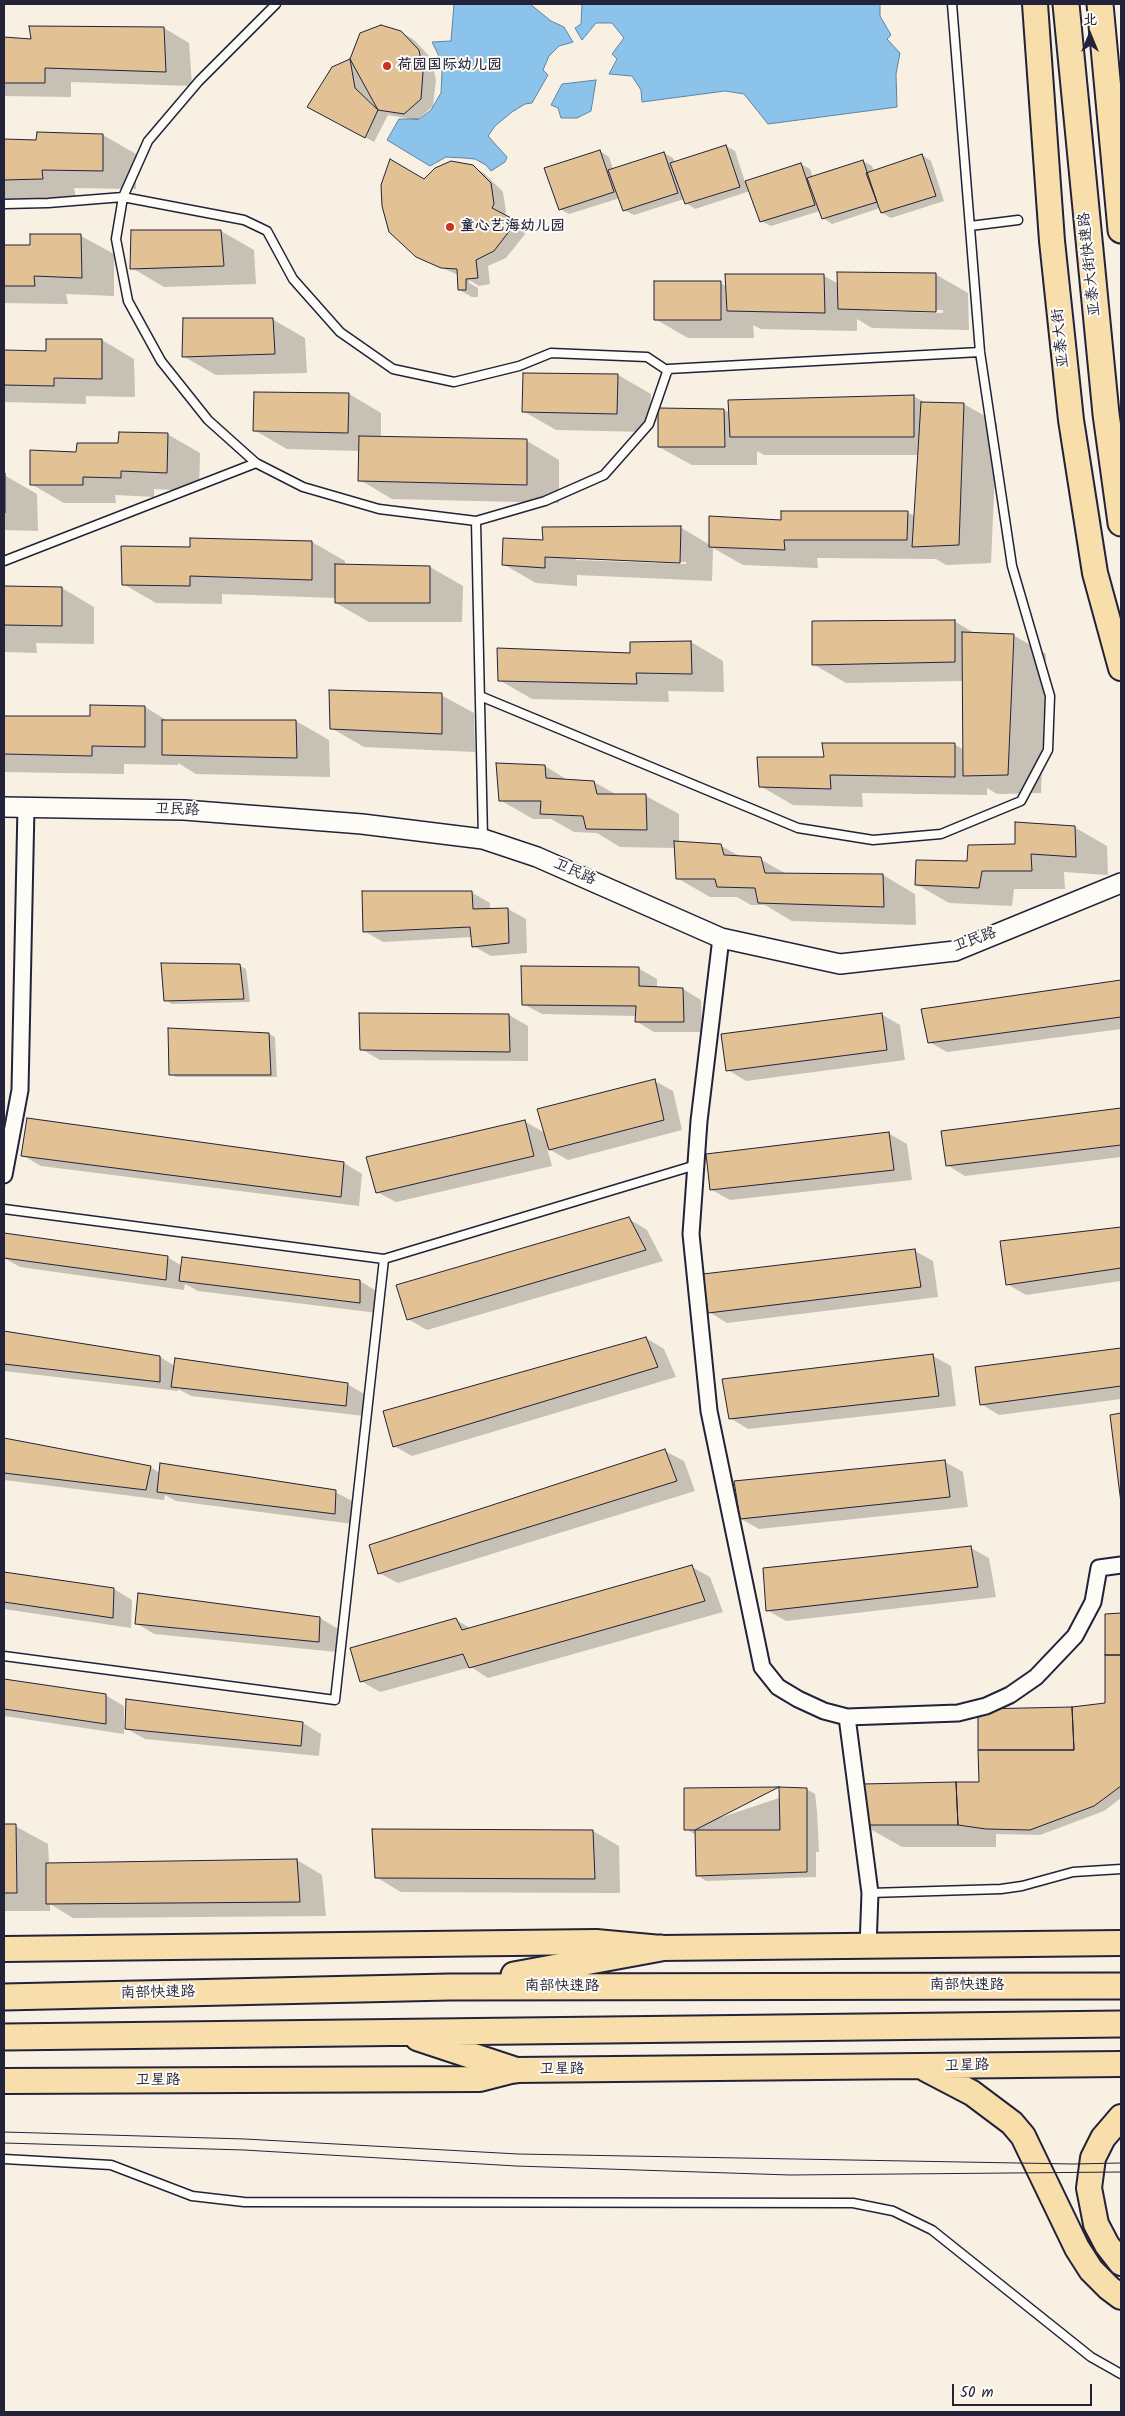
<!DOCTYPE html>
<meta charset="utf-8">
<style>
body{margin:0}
#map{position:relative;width:1125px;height:2416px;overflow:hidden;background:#f8f0e3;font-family:Kalam,"LXGW WenKai TC",sans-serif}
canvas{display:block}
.frame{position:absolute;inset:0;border:5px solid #22223b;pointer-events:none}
.north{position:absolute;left:1065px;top:10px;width:50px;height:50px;-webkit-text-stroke:4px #fdfcf7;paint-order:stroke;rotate:0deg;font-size:14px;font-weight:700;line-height:20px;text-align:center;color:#22223b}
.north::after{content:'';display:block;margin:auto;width:18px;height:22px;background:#22223b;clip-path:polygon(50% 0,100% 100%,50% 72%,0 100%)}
.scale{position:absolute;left:952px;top:2384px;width:140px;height:22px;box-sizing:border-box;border:2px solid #22223b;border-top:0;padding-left:6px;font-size:15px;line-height:18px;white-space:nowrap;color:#22223b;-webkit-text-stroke:4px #fdfcf7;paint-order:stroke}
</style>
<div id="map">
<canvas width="1125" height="2416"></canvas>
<div class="frame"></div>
<div class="north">北</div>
<div class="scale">50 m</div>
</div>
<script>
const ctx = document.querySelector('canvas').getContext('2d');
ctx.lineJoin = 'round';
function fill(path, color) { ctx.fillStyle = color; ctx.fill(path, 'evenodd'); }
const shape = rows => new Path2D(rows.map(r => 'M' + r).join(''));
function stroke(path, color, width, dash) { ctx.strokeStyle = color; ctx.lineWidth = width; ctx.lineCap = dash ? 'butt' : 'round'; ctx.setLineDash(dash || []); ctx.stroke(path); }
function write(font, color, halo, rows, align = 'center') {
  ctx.font = font + ' Kalam,"LXGW WenKai TC",sans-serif'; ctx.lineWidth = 4; ctx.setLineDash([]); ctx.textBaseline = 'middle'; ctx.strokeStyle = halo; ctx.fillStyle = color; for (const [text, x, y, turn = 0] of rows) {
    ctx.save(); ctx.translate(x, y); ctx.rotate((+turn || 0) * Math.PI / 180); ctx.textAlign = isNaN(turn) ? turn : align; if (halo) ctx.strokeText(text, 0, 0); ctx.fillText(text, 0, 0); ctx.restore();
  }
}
const water = shape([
 [454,4,530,4,551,21,564,27,573,42,559,46,549,56,543,70,548,75,532,103,525,104,512,112,495,126,488,136,507,157,505,162,491,171,486,165,475,159,464,158,446,157,430,166,387,140,399,119,419,119,431,110,441,93,442,72,438,54,432,42,451,41,454,4],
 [582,4,880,4,880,16,891,35,887,39,900,53,896,74,897,107,768,124,744,94,725,91,642,102,641,90,632,76,609,74,617,59,612,54,624,38,612,23,596,23,582,40,575,28,581,24,582,4],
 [596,80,591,111,577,118,561,118,558,108,551,105,562,84,596,80]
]);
const shadow = shape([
 [164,28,189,43,192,86,71,82,71,97,4,96,4,38,32,40],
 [401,32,414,40,431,58,436,80,433,106,417,120,388,115,374,142,318,112,351,60],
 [103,135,136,154,136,189,74,188,76,197,4,199,4,140,37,141],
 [726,146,735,151,745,182,801,164,810,169,813,177,863,161,872,166,874,171,922,155,931,161,944,201,891,218,882,213,880,208,832,224,823,218,820,211,771,226,761,221,750,191,695,209,686,203,684,199,634,215,624,210,620,198,569,214,560,209,600,151,609,157,613,169,664,153,673,158,675,162],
 [472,166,485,174,503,192,506,212,504,216,529,229,506,258,488,266,490,284,479,286,469,280,469,283,478,288,478,297,472,297,459,290,458,275,416,256,425,181],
 [221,231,254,250,256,284,164,287,132,268],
 [81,236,114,254,114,296,66,294,68,304,4,303,4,246,31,246],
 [935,274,968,293,969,330,872,328,857,319,857,331,761,329,753,325,754,338,688,338,655,319,720,283,727,287,824,276,839,284],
 [870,309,943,310,943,313,870,311],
 [272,319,305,338,307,373,216,375,183,356],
 [102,340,134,359,135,397,86,396,86,404,4,402,4,351,47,352],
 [618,375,651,394,649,432,556,430,523,411],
 [349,394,381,413,381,437,527,441,559,460,559,503,392,499,360,480,360,451,287,449,254,430],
 [913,396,926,403,964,404,997,423,991,563,946,565,936,559,817,558,818,568,743,565,713,548,712,581,577,575,577,586,536,583,503,564,545,541,680,527,710,545,783,521,907,512,916,517,919,455,764,455,757,451,757,465,692,465,659,447,659,409,724,410,730,413],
 [576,557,686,562,686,564,576,560],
 [167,434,200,453,199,491,154,489,154,497,115,495,116,503,64,503,31,484,78,453],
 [4,475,37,494,38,531,4,530],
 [191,539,312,542,345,561,345,565,430,567,463,586,462,622,369,622,336,603,336,598,222,594,222,604,156,603,123,584,191,549],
 [4,587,62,588,94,607,94,644,36,643,37,653,4,652],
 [954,621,976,634,1013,635,1046,654,1041,793,997,794,987,788,987,795,862,793,863,807,793,805,760,786,825,758,954,744,964,750,964,681,846,683,813,664],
 [691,642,723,661,724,692,668,691,669,702,532,699,499,680],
 [441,695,474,713,475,752,364,747,331,728],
 [145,707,168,721,296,721,329,740,330,777,196,774,178,763,178,765,124,764,124,774,4,772,4,718,91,718],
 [545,766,569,781,594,782,617,795,646,796,679,814,679,843,720,845,741,857,760,859,788,875,883,875,915,894,916,925,792,921,765,905,751,905,737,897,710,897,677,878,675,848,620,847,597,833,574,832,551,819,533,819,500,800],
 [1074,827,1107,846,1108,875,1064,872,1065,889,1014,889,1012,906,949,903,916,884,1016,845],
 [471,892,490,903,490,910,508,909,526,919,527,953,491,956,473,946,472,937,383,942,364,931],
 [240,966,246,969,250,1002,172,1004,166,1000],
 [638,968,657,979,657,988,683,989,701,1000,702,1032,654,1032,636,1021,636,1016,542,1014,523,1004],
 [1121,981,1121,1029,947,1052,929,1042,923,1010],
 [360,1014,509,1015,528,1026,528,1061,380,1060,361,1049],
 [881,1014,900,1025,905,1060,746,1081,728,1070],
 [269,1034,275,1037,277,1077,176,1077,170,1074],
 [655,1081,673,1091,682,1130,568,1160,547,1148,552,1166,396,1202,377,1192,524,1121,545,1133],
 [1121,1109,1121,1157,965,1176,947,1165,942,1132],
 [28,1119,344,1163,362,1174,359,1206,41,1166,22,1155],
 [888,1133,907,1144,912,1180,730,1200,712,1190],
 [629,1219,647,1230,663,1261,427,1330,408,1319],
 [1121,1228,1121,1281,1026,1295,1007,1284,1002,1242],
 [5,1234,167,1257,182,1266,360,1281,378,1292,378,1313,198,1291,185,1284,184,1290,20,1267,4,1258],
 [915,1251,933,1261,938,1297,727,1323,709,1312],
 [4,1332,160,1357,175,1366,347,1384,366,1395,364,1416,191,1396,178,1389,178,1391,4,1371],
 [646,1338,664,1349,676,1377,412,1456,394,1446],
 [1121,1349,1121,1399,999,1415,981,1404,977,1368],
 [933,1356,951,1366,956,1406,748,1429,730,1418],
 [1121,1414,1121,1494,1111,1416],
 [4,1439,150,1467,160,1473,335,1492,354,1502,353,1524,176,1501,165,1495,164,1500,4,1480],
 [665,1451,684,1461,695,1491,398,1583,379,1573],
 [945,1462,963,1472,968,1507,759,1529,741,1519],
 [971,1548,989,1558,996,1597,786,1621,767,1610],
 [692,1567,710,1577,723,1612,488,1678,471,1667,380,1692,361,1681,456,1620,472,1629],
 [4,1573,114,1589,132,1600,131,1628,4,1609],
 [1121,1614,1121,1798,1104,1811,1040,1835,996,1834,996,1847,902,1847,863,1825,981,1783,1072,1709,1107,1704,1107,1615],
 [320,1618,338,1629,337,1652,154,1634,136,1623],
 [4,1680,105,1695,124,1706,124,1734,4,1716],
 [303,1723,321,1734,319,1756,145,1739,127,1729],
 [806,1789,815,1794,817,1811,819,1852,816,1852,816,1877,706,1881,697,1875,696,1835,686,1829],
 [4,1826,15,1826,48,1844,49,1864,297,1860,322,1875,326,1916,73,1918,50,1904,50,1911,4,1911],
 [373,1830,593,1831,619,1846,620,1893,401,1892,376,1877]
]);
const building = shape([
 [381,25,401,31,419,50,423,72,421,99,404,114,378,110,355,88,350,59,360,33,381,25],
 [29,26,164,27,166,72,45,68,45,83,4,83,4,37,31,39,29,26],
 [350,59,378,110,365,138,307,107,332,67,350,59],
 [37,132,103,134,103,171,42,170,43,179,4,180,4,139,36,140,37,132],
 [726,145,740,187,685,204,670,163,726,145],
 [600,150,614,192,559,210,544,168,600,150],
 [664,152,678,193,623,211,608,170,664,152],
 [922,154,936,196,881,213,866,173,922,154],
 [390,159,424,179,435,168,451,161,473,165,491,183,494,204,492,208,517,221,494,251,476,260,478,278,466,279,466,290,458,290,457,269,441,268,416,257,389,232,382,206,381,185,390,159],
 [863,160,877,202,822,219,807,178,863,160],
 [801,163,815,205,760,222,745,181,801,163],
 [131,230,221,230,224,266,130,269,131,230],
 [30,234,81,234,82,278,34,276,35,286,4,286,4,245,30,245,30,234],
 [837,272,936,273,936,312,838,309,837,272],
 [725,274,824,274,825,313,727,311,725,274],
 [654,281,721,281,721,320,654,320,654,281],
 [183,318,273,318,275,354,182,357,183,318],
 [46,339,102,339,102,379,54,378,54,386,4,385,4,350,46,351,46,339],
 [523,373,618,374,617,414,522,412,523,373],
 [254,392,349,393,348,433,253,431,254,392],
 [914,395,914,437,730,437,728,400,914,395],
 [921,402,964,403,959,545,912,547,921,402],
 [658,408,724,409,725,447,658,447,658,408],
 [119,432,168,433,167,473,121,471,121,478,83,477,83,485,30,485,30,450,76,452,77,443,118,443,119,432],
 [359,436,527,439,527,485,358,481,359,436],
 [4,473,5,473,5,513,4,513,4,473],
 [781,511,908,511,907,540,784,540,785,550,709,547,709,516,781,520,781,511],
 [681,526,680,563,545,557,545,568,502,565,503,538,543,540,542,527,681,526],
 [190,538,312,541,312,580,190,576,190,586,122,585,121,546,190,547,190,538],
 [335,564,430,566,430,603,335,603,335,564],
 [4,586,62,587,62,626,4,625,4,635,4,586],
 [955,620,955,662,812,665,812,621,955,620],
 [962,632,1014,634,1008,775,963,776,962,632],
 [691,641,692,674,636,673,637,684,498,681,497,648,630,653,630,642,691,641],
 [329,690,442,693,442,734,330,729,329,690],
 [90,705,145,706,145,747,92,746,92,756,4,754,4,716,90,716,90,705],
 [162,720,296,720,297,758,162,755,162,720],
 [822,743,955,743,955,777,830,775,831,789,759,787,757,757,824,757,822,743],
 [496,763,545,765,546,778,594,781,597,794,646,794,647,830,586,829,583,816,540,814,541,801,499,801,496,763],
 [1015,822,1075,826,1076,857,1031,854,1032,871,982,871,979,888,915,885,916,860,967,861,968,845,1015,844,1015,822],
 [674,841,721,844,724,855,761,857,765,873,883,874,884,907,758,903,755,888,717,887,715,879,676,879,674,841],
 [362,891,472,891,473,909,508,908,509,943,472,947,470,927,363,932,362,891],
 [161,963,240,964,244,999,164,1001,161,963],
 [521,966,639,967,639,986,683,988,684,1022,635,1022,636,1006,522,1005,521,966],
 [1121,980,1121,1017,928,1043,921,1009,1121,980],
 [359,1013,509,1014,510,1052,360,1050,359,1013],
 [882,1013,887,1050,726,1071,721,1034,882,1013],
 [168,1028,269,1033,271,1075,169,1075,168,1028],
 [655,1079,664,1120,549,1150,537,1109,655,1079],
 [1121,1108,1121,1145,946,1166,941,1131,1121,1108],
 [27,1118,344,1162,341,1197,21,1156,27,1118],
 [525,1120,534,1156,376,1193,366,1157,525,1120],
 [889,1132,894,1170,710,1190,706,1154,889,1132],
 [629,1217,646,1250,407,1320,396,1285,629,1217],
 [1121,1227,1121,1268,1006,1285,1000,1241,1121,1227],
 [4,1233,168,1256,166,1280,4,1258,4,1233],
 [915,1249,921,1287,708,1313,703,1274,915,1249],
 [182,1257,360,1280,360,1303,179,1281,182,1257],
 [4,1331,160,1356,160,1382,4,1364,4,1331],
 [646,1337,658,1367,393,1447,383,1411,646,1337],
 [1121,1348,1121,1386,980,1405,975,1367,1121,1348],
 [933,1354,939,1396,729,1419,722,1379,933,1354],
 [175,1358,348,1383,346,1406,171,1387,175,1358],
 [1121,1413,1121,1503,1110,1415,1121,1413],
 [4,1438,151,1466,146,1490,4,1473,4,1438],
 [665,1449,677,1481,378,1574,369,1545,665,1449],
 [945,1460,950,1497,740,1519,734,1481,945,1460],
 [160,1463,336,1490,335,1514,157,1492,160,1463],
 [971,1546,978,1587,766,1611,763,1568,971,1546],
 [692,1565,705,1601,469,1668,463,1654,360,1682,350,1648,456,1618,462,1630,692,1565],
 [4,1572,114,1588,113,1618,4,1602,4,1572],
 [138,1593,320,1617,319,1642,135,1624,138,1593],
 [1121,1613,1121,1655,1105,1655,1105,1614,1121,1613],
 [1105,1655,1121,1655,1121,1786,1094,1806,1030,1830,986,1829,958,1825,956,1782,979,1782,978,1750,1074,1750,1072,1707,1105,1703,1105,1655],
 [4,1679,106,1694,106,1724,4,1709,4,1679],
 [126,1699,303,1722,301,1746,125,1729,126,1699],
 [1072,1707,1074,1750,978,1750,978,1709,1072,1707],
 [956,1782,958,1825,862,1825,862,1784,956,1782],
 [779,1787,780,1830,684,1830,684,1788,779,1787],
 [779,1787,807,1788,807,1872,696,1876,695,1830,779,1787],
 [4,1824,16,1824,17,1893,4,1893,4,1824],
 [372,1829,593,1830,595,1879,375,1878,372,1829],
 [297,1859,300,1902,46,1904,46,1863,297,1859]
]);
const service = shape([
 [276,4,199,81,148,141,123,197,116,239,128,301,161,361,208,420,256,463,303,487,379,509,476,521,545,501,604,475,649,424,668,369,980,352],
 [4,204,48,203,123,197,244,220,267,231,293,279,340,332,393,369,454,382,519,366,551,353,647,357,668,371],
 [970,226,1018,220],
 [476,521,483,838],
 [4,561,256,463],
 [480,696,798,828,873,840,941,834,1021,801,1048,750,1050,696,1012,566,980,352,952,4],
 [4,1209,384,1259,696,1165],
 [4,1656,335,1700,384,1259],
 [870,1893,1001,1889,1022,1886,1073,1872,1121,1869],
 [4,2159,111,2165,192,2196,244,2202,853,2203,893,2211,932,2230,1091,2357,1121,2374]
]);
const minor = shape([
 [721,938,699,1121,691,1234,709,1411,762,1667,778,1687,798,1699,824,1711,847,1717,958,1713,986,1706,1010,1695,1036,1677,1075,1636,1093,1602,1099,1568,1121,1565],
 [4,1175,20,1090,26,807],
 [847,1717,870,1893,868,1947]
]);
const tertiary = shape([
 [4,807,184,810,362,824,483,839,537,857,721,938,840,964,955,951,1121,883]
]);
const primary = shape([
 [1035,4,1052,241,1071,420,1095,573,1121,668],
 [4,1949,596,1942,661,1948,1121,1943],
 [926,2069,972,2093,1012,2123,1023,2136,1077,2248,1091,2270,1109,2288,1121,2297],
 [4,2081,480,2079,515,2070,1121,2064],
 [1121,2117,1103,2138,1093,2158,1089,2188,1096,2224,1107,2245,1121,2263]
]);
const trunk = shape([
 [1066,4,1106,414,1121,523],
 [1100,4,1121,230],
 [514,1975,661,1948],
 [4,1997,449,1987,1121,1986],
 [4,2037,1121,2024],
 [418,2038,515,2070]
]);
const tram = shape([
 [4,2132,245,2139,518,2154,1073,2164,1121,2163],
 [4,2143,244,2150,516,2166,790,2175,1121,2172]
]);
const markers = [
 [387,66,5,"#c8321e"],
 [450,227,5,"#c8321e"]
];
const poiNames = [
 ["荷园国际幼儿园",397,66],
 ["童心艺海幼儿园",460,227]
];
const streetNames = [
 ["亚泰大街快速路",1091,264,-96],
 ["亚泰大街",1062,338,-96],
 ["卫民路",177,811,2],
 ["卫民路",574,873,24],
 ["卫民路",975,941,-20],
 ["南部快速路",967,1986],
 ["南部快速路",562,1987],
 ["南部快速路",158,1994,-1],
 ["卫星路",967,2067,-1],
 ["卫星路",562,2070],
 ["卫星路",158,2081]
];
fill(water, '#8cc3ea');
stroke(water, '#6283a4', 1);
fill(shadow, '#0003');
fill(building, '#e2c194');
stroke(building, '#22223b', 1);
stroke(service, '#22223b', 11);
stroke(minor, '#22223b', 19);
stroke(tertiary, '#22223b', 22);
stroke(primary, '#22223b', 28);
stroke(trunk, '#22223b', 29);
stroke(service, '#fdfcf7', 8);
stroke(minor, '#fdfcf7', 15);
stroke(tertiary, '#fdfcf7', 19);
stroke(primary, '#f8deab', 24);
stroke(trunk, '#f8deab', 25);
stroke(tram, '#22223b', 1);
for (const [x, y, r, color] of markers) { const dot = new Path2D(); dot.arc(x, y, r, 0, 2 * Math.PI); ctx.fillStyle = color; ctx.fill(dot); stroke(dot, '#fdfcf7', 2); }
write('bold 15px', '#22223b', '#fdfcf7', poiNames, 'left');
write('15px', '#22223b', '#fdfcf7', streetNames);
</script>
